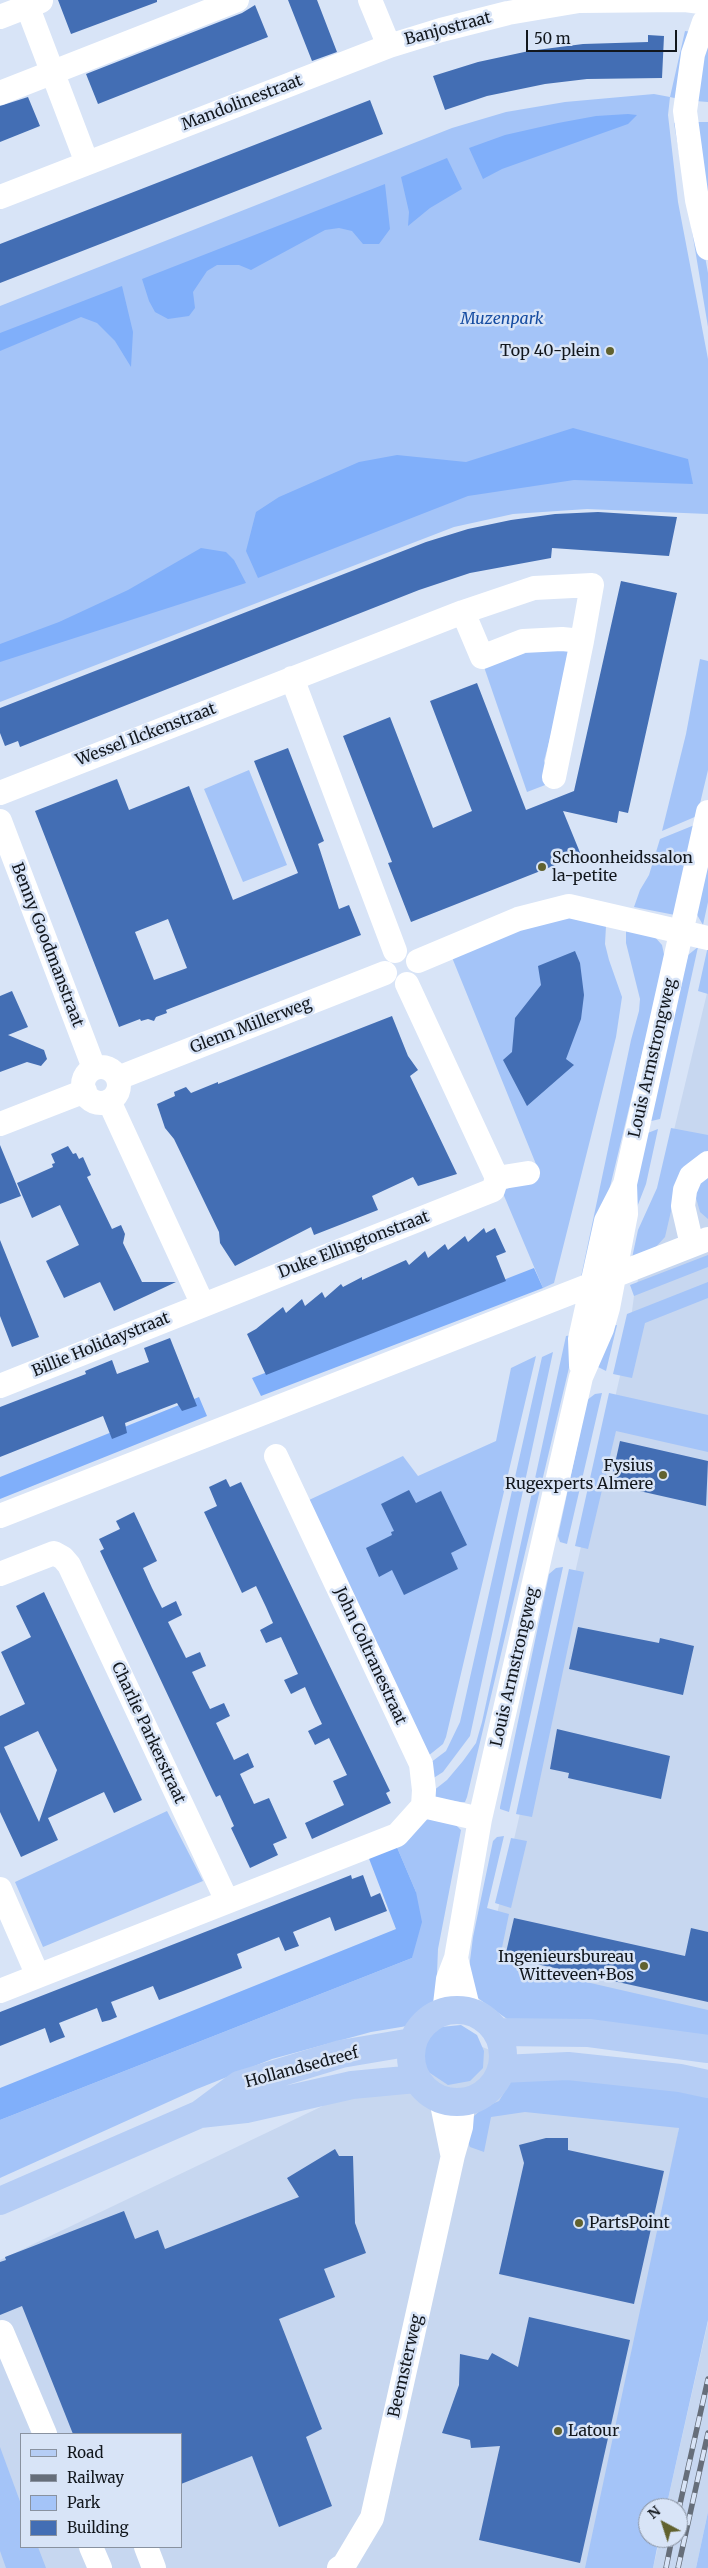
<!DOCTYPE html>
<style>
body{margin:0}
#map{position:relative;width:708px;height:2568px;overflow:hidden;background:#d8e4f7;font-family:Merriweather,serif}
canvas{display:block}
.legend{position:absolute;left:20px;top:2433px;width:162px;height:115px;box-sizing:border-box;background:#d8e4f7;border:1px solid #8992a0;margin:0;padding:6px 9px;list-style:none;font-size:15px;color:#12171d}
.legend li{display:flex;align-items:center;gap:10px;height:25px}
.legend b{width:25px;border:1px solid #8992a0}
.north{position:absolute;left:638px;top:2498px;width:50px;height:50px;box-sizing:border-box;background:#d8e4f7;border:1px solid #8992a0;border-radius:50%;rotate:320deg;font-size:14px;font-weight:700;line-height:20px;text-align:center;color:#12171d}
.north::after{content:'';display:block;margin:auto;width:18px;height:22px;background:#61622f;clip-path:polygon(50% 0,100% 100%,50% 72%,0 100%)}
.scale{position:absolute;left:526px;top:30px;width:151px;height:22px;box-sizing:border-box;border:2px solid #12171d;border-top:0;padding-left:6px;font-size:15px;line-height:18px;white-space:nowrap;color:#12171d;-webkit-text-stroke:4px #d8e4f7;paint-order:stroke}
</style>
<div id="map">
<canvas width="708" height="2568"></canvas>
<ul class="legend">
<li><b style="height:6px;background:#b5cdf5"></b>Road</li>
<li><b style="height:6px;background:#666e7a"></b>Railway</li>
<li><b style="height:14px;background:#a4c4f8"></b>Park</li>
<li><b style="height:14px;background:#436eb4"></b>Building</li>
</ul>
<div class="north">N</div>
<div class="scale">50 m</div>
</div>
<script>
const ctx = document.querySelector('canvas').getContext('2d');
ctx.lineJoin = 'round';
function fill(path, color) { ctx.fillStyle = color; ctx.fill(path, 'evenodd'); }
const shape = rows => new Path2D(rows.map(r => 'M' + r).join(''));
function stroke(path, color, width, dash) { ctx.strokeStyle = color; ctx.lineWidth = width; ctx.lineCap = dash ? 'butt' : 'round'; ctx.setLineDash(dash || []); ctx.stroke(path); }
function write(font, color, halo, rows, align = 'center') {
  ctx.font = font + ' Merriweather,serif'; ctx.lineWidth = 5; ctx.setLineDash([]); ctx.textBaseline = 'middle'; ctx.strokeStyle = halo; ctx.fillStyle = color; for (const [text, x, y, turn = 0] of rows) {
    ctx.save(); ctx.translate(x, y); ctx.rotate((+turn || 0) * Math.PI / 180); ctx.textAlign = isNaN(turn) ? turn : align; if (halo) ctx.strokeText(text, 0, 0); ctx.fillText(text, 0, 0); ctx.restore();
  }
}
const built = shape([
 [708,989,708,2017,483,1975,628,1341,634,1296],
 [463,2039,679,2128,597,2568,0,2568,0,2260],
 [21,2434,181,2434,181,2547,21,2547],
 [708,2322,708,2512,696,2568,653,2568,660,2538,678,2538,678,2508,666,2508]
]);
const green = shape([
 [685,31,692,32,679,99,670,97,668,115,678,202,708,359,708,514,587,509,513,514,454,527,0,702,0,306,452,128,506,112,565,102,654,94,670,97],
 [708,34,708,102,695,101],
 [680,120,708,273,708,327,674,123],
 [694,122,708,122,708,211],
 [570,645,572,655,544,761,553,782,527,792,483,664,524,648],
 [700,659,708,661,708,770,697,816,662,831,686,734],
 [249,770,287,865,243,882,204,789],
 [697,824,675,915,634,907,640,890,649,875,660,839],
 [708,852,708,902,703,925,696,913],
 [557,915,606,926,605,944,609,960,622,997,616,1037,554,1283,543,1288,502,1191,540,1174,451,955],
 [626,929,654,936,662,945,665,959,589,1274,581,1277,631,1040,639,1011,640,999,626,943],
 [708,946,708,994,698,991],
 [698,947,660,1119,647,1122,688,955],
 [671,1128,708,1135,708,1152,680,1172,665,1237,653,1250,632,1258,638,1230,657,1188],
 [658,1129,646,1184,632,1220,636,1172,645,1134],
 [708,1173,708,1219,700,1212,696,1198,698,1186],
 [708,1255,708,1267,634,1296,630,1285],
 [708,1282,708,1298,645,1323,632,1378,613,1374,627,1314],
 [617,1325,606,1371,598,1367,608,1326],
 [577,1334,467,1797,465,1802,461,1802,440,1799,434,1796,433,1791,447,1780,463,1761,476,1743,482,1722,566,1336],
 [553,1352,470,1736,443,1772,432,1779,430,1763,446,1751,460,1722,542,1357],
 [536,1356,446,1737,443,1744,428,1756,309,1500,403,1456,418,1476,496,1441,511,1368],
 [602,1393,567,1544,560,1542,558,1536,587,1400,595,1394],
 [609,1393,708,1415,708,1452,616,1431,588,1549,575,1546],
 [563,1567,509,1812,500,1809,500,1807,549,1574,556,1568],
 [569,1569,584,1572,532,1817,516,1814],
 [167,1811,203,1881,43,1947,15,1882],
 [427,1817,454,1823,461,1830,438,1949,436,1999,428,2015,413,2025,371,2032,272,2059,197,2089,0,2178,0,2120,412,1958,416,1892,396,1845],
 [504,1836,487,1908,509,1914,499,1962,708,2010,708,2037,514,2024,475,1996,468,1976,473,1937,493,1841,497,1837],
 [511,1838,527,1841,511,1908,495,1903],
 [461,2025,477,2035,484,2051,483,2068,470,2081,448,2085,427,2071,423,2054,427,2039,441,2027],
 [556,2073,708,2092,708,2320,666,2508,648,2508,648,2538,659,2538,653,2568,585,2568,679,2128,525,2112,491,2117,484,2152,470,2147,466,2138,473,2117,483,2108,499,2101,515,2075],
 [0,2447,21,2504,21,2547,38,2547,46,2568,6,2568,0,2551],
 [708,2512,708,2568,696,2568]
]);
const forest = shape([
 [628,114,637,115,628,124,502,169,483,179,469,148,505,135,558,123,596,116],
 [447,158,462,189,430,208,408,226,409,212,401,177],
 [385,184,390,229,379,244,363,244,352,231,339,228,325,230,251,270,239,265,217,265,207,271,193,292,195,308,189,316,168,319,155,312,149,301,142,279],
 [122,286,133,332,131,367,115,341,97,323,81,317,0,351,0,333],
 [573,428,688,459,693,484,574,480,468,496,258,578,246,551,256,512,279,497,359,462,397,455,466,462],
 [201,548,226,552,234,560,246,583,0,662,0,644,59,622,128,590],
 [534,1268,543,1288,261,1396,252,1378],
 [199,1397,207,1416,0,1499,0,1477],
 [396,1845,416,1892,422,1922,412,1958,0,2120,0,2088,396,1929,368,1856]
]);
const building = shape([
 [58,0,157,0,157,2,71,34],
 [288,0,317,0,337,52,312,61],
 [255,5,268,37,98,104,86,74,242,13],
 [648,35,664,36,662,78,587,79,545,84,487,96,445,110,433,76,478,62,529,51,583,44,648,42],
 [28,97,40,126,0,142,0,106],
 [370,100,383,134,0,283,0,244],
 [598,512,677,517,669,556,552,548,551,558,470,573,419,590,20,747,18,741,5,746,0,733,0,708,426,542,468,529,511,520,555,514],
 [621,581,677,593,628,813,619,811,617,823,563,811,581,855,411,922,388,863,392,862,343,736,390,717,433,828,472,811,430,701,477,683,526,810,574,791],
 [288,748,324,841,318,844,339,909,349,905,361,935,166,1010,167,1013,156,1017,154,1021,148,1019,141,1021,140,1019,119,1027,35,811,117,779,129,810,189,786,233,900,298,873,254,761],
 [168,919,187,968,154,980,135,932],
 [575,951,580,963,584,995,581,1019,566,1059,574,1065,527,1106,503,1060,512,1052,515,1018,541,985,538,966],
 [12,991,28,1027,8,1035,44,1050,47,1059,41,1066,27,1062,0,1072,0,996],
 [392,1016,408,1056,418,1070,410,1076,457,1174,418,1186,413,1177,372,1196,378,1210,314,1235,311,1227,235,1266,220,1243,219,1232,174,1139,165,1128,157,1104,175,1096,174,1092,186,1087,191,1093,218,1082,218,1084],
 [0,1145,21,1196,0,1204],
 [68,1146,73,1154,76,1153,79,1159,83,1157,91,1175,87,1177,112,1229,121,1225,125,1234,123,1243,142,1282,176,1282,114,1311,100,1282,64,1298,46,1261,79,1245,60,1205,32,1218,17,1183,53,1167,52,1164,55,1163,51,1154],
 [484,1228,486,1233,495,1228,506,1252,496,1256,506,1281,266,1375,247,1334,256,1329,283,1307,286,1313,302,1299,305,1306,322,1292,325,1298,341,1284,343,1287,362,1277,362,1280,406,1260,409,1265,425,1251,428,1258,445,1244,448,1250,465,1236,468,1242],
 [0,1240,39,1337,12,1347,0,1316],
 [170,1338,197,1406,182,1411,177,1403,125,1423,127,1433,112,1439,103,1416,0,1457,0,1407,86,1374,85,1371,112,1360,117,1374,149,1362,144,1348],
 [620,1441,708,1461,706,1506,635,1490,636,1488,622,1479,612,1477],
 [226,1479,230,1487,241,1482,390,1791,386,1793,391,1803,312,1839,305,1823,344,1805,333,1781,347,1775,329,1738,315,1745,308,1731,322,1724,312,1703,305,1687,291,1694,284,1680,298,1674,281,1637,266,1643,260,1630,273,1623,266,1607,256,1586,242,1593,204,1512,217,1506,209,1487],
 [409,1490,416,1503,441,1491,467,1545,451,1553,458,1569,404,1595,392,1570,379,1577,366,1548,392,1535,391,1532,394,1531,381,1504],
 [134,1512,157,1561,143,1568,152,1588,162,1608,176,1601,182,1615,168,1622,186,1658,200,1652,206,1666,192,1672,205,1699,210,1709,224,1703,230,1716,216,1723,234,1760,248,1753,254,1767,240,1774,254,1804,269,1798,287,1838,273,1844,278,1855,250,1868,231,1828,234,1826,220,1795,216,1797,212,1789,100,1551,104,1549,99,1539,120,1529,116,1521],
 [44,1592,142,1800,114,1813,104,1792,48,1818,58,1840,21,1857,0,1812,0,1716,25,1704,1,1652,31,1637,16,1606],
 [38,1731,57,1770,39,1822,4,1747],
 [578,1627,659,1643,660,1638,694,1646,683,1695,569,1669],
 [557,1729,670,1756,661,1799,568,1778,569,1773,550,1769],
 [351,1875,352,1879,363,1875,371,1897,380,1893,387,1911,335,1931,330,1917,293,1932,299,1946,285,1951,279,1937,237,1954,242,1968,183,1991,159,2000,153,1986,111,2002,117,2017,110,2020,102,2022,97,2008,59,2023,65,2037,57,2040,50,2043,45,2028,0,2046,0,2012],
 [514,1918,685,1956,691,1928,708,1932,708,2002,505,1957],
 [546,2138,568,2138,568,2150,664,2171,634,2304,499,2274,524,2163,519,2145],
 [335,2149,339,2156,353,2156,355,2223,366,2253,324,2269,335,2297,279,2319,322,2429,306,2437,332,2506,279,2527,252,2456,181,2484,181,2434,73,2434,22,2306,0,2315,0,2262,6,2260,5,2257,124,2211,135,2239,158,2230,165,2249,299,2197,287,2178],
 [529,2317,630,2340,580,2563,479,2540,500,2446,471,2448,470,2440,442,2433,459,2385,460,2354,488,2360,492,2353,518,2367]
]);
const minor = shape([
 [25,0,87,163],
 [370,0,389,46],
 [0,17,41,1],
 [708,17,704,22,693,54,685,111,697,200,708,248],
 [0,93,237,0],
 [0,197,389,46,441,30,508,13,579,1,685,0,708,3],
 [292,678,395,951],
 [554,777,582,641],
 [0,793,463,612,534,588,592,585,582,641,562,639,523,641,482,657,463,612],
 [0,821,94,1068],
 [418,961,518,919,569,906,708,938],
 [407,984,497,1178,528,1173],
 '83 1085a18 18 0 1 1 36 0a18 18 0 1 1-36 0Z',
 [118,1078,385,973],
 [109,1101,203,1305],
 [0,1124,85,1091],
 [692,1245,683,1206,685,1190,691,1176,708,1163],
 [581,1365,580,1339,606,1221,624,1186],
 [0,1386,493,1190,497,1178],
 [276,1456,421,1764,424,1790,423,1806,480,1819],
 [0,1516,708,1239],
 [0,1574,54,1553,63,1558,69,1565,227,1901],
 [0,1889,38,1976,397,1835,423,1806],
 [456,1958,469,2011],
 [0,1991,38,1976],
 [444,2013,448,1979,456,1958,480,1819,581,1377,602,1329,608,1308,626,1214,625,1184,708,812],
 [441,2099,452,2153],
 [2,2332,45,2434],
 [91,2547,100,2568],
 [146,2547,154,2568],
 [339,2568,344,2565,372,2518,453,2155,461,2127,463,2101]
]);
const major = shape([
 '411 2056a46 46 0 1 1 92 0a46 46 0 1 1-92 0Z',
 [497,2032,589,2033,708,2049],
 [501,2069,568,2066,680,2078,708,2084],
 [200,2114,246,2109,352,2085,416,2079],
 [0,2201,200,2114,239,2085,341,2054,412,2042]
]);
const rail = shape([
 [678,2513,708,2379],
 [666,2568,672,2538],
 [678,2568,708,2433]
]);
const markers = [
 [610,351,5,"#61622f"],
 [542,867,5,"#61622f"],
 [663,1475,5,"#61622f"],
 [644,1966,5,"#61622f"],
 [579,2223,5,"#61622f"],
 [558,2431,5,"#61622f"]
];
const streetNames = [
 ["Banjostraat",448,29,-15],
 ["Mandolinestraat",242,103,-21],
 ["Wessel Ilckenstraat",146,735,-21],
 ["Benny Goodmanstraat",47,945,69],
 ["Glenn Millerweg",251,1026,-21],
 ["Louis Armstrongweg",653,1058,-77],
 ["Duke Ellingtonstraat",354,1245,-21],
 ["Billie Holidaystraat",101,1345,-22],
 ["John Coltranestraat",370,1656,65],
 ["Louis Armstrongweg",515,1667,-77],
 ["Charlie Parkerstraat",148,1733,65],
 ["Hollandsedreef",302,2068,-15],
 ["Beemsterweg",406,2366,-77]
];
const parkNames = [
 ["Muzenpark",502,319]
];
const poiNames = [
 ["Top 40-plein",600,351],
 ["Schoonheidssalon",552,858,"left"],
 ["la-petite",552,876,"left"],
 ["Fysius",653,1466],
 ["Rugexperts Almere",653,1484],
 ["Ingenieursbureau",634,1957],
 ["Witteveen+Bos",634,1975],
 ["PartsPoint",589,2223,"left"],
 ["Latour",568,2431,"left"]
];
fill(built, '#c7d7f0');
fill(green, '#a4c4f8');
fill(forest, '#80affa');
fill(building, '#436eb4');
stroke(minor, '#fff', 24);
stroke(major, '#b5cdf5', 28);
stroke(rail, '#666e7a', 5.5);
stroke(rail, '#d8e4f7', 4, [11]);
for (const [x, y, r, color] of markers) { const dot = new Path2D(); dot.arc(x, y, r, 0, 2 * Math.PI); ctx.fillStyle = color; ctx.fill(dot); stroke(dot, '#d8e4f7', 2); }
write('16px', '#12171d', '#d8e4f7', streetNames);
write('italic 16px', '#144ba1', '#d8e4f7', parkNames);
write('16px', '#12171d', '#d8e4f7', poiNames, 'right');
</script>
